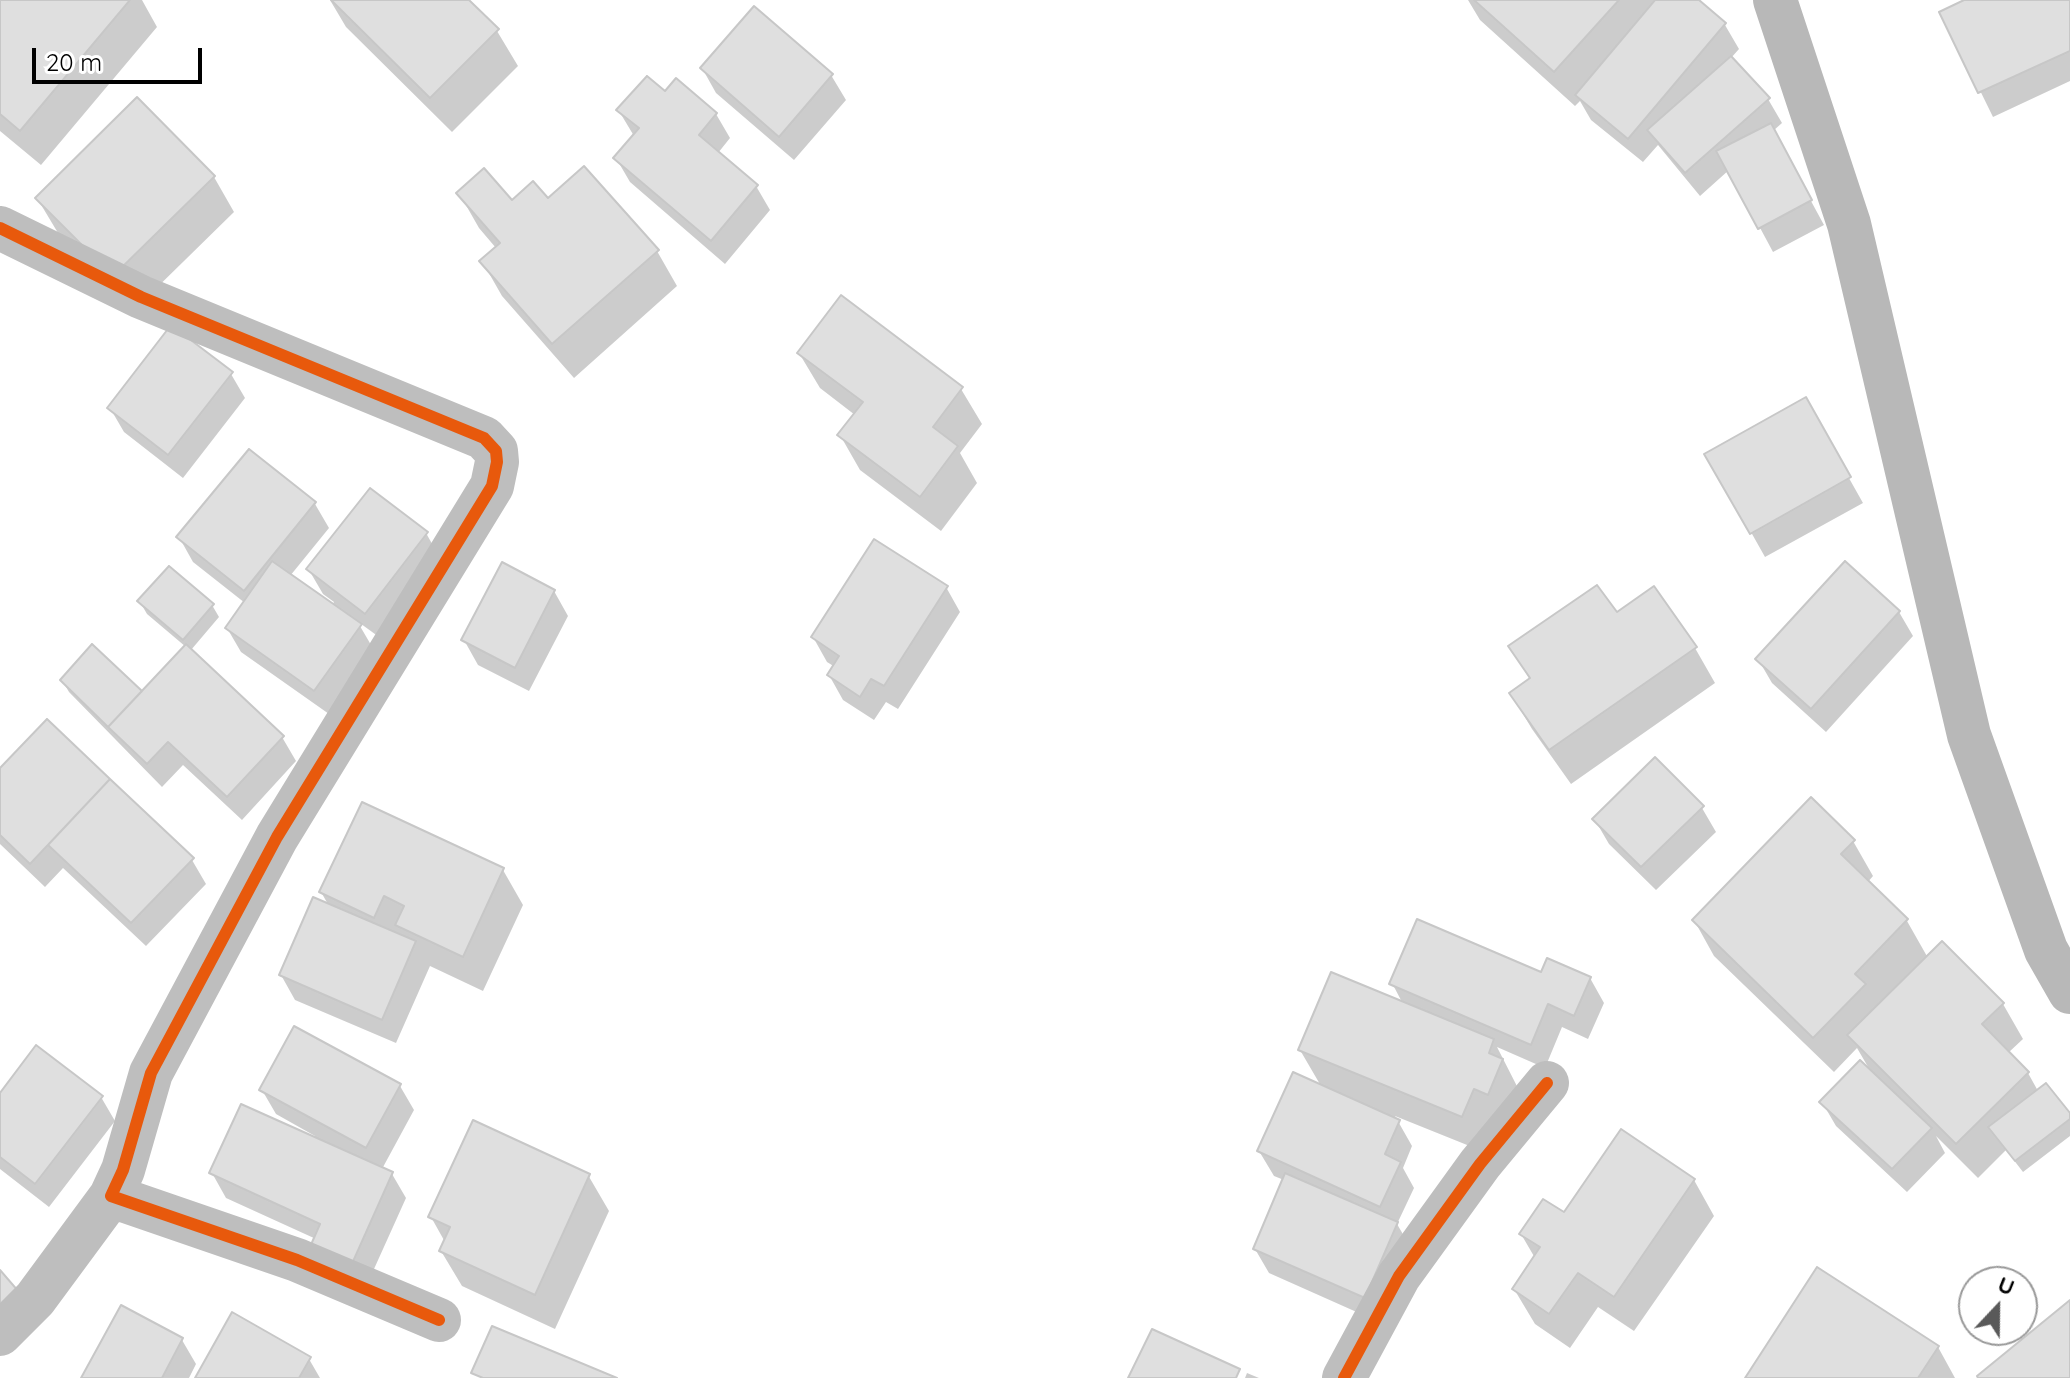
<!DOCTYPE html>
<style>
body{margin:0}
#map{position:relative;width:2070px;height:1378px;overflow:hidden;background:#fff;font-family:Quicksand,sans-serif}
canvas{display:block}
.north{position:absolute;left:1958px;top:1266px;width:80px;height:80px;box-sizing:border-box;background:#fff;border:2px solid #999;border-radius:50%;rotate:22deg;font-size:22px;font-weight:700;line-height:32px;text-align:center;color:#000}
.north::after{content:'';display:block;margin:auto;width:28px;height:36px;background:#595959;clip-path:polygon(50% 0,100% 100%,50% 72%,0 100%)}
.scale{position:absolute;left:32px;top:48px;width:170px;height:36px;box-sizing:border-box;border:4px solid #000;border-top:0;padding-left:10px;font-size:24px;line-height:28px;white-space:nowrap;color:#000;-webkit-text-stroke:6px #fff;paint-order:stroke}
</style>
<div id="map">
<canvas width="2070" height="1378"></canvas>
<div class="north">U</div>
<div class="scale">20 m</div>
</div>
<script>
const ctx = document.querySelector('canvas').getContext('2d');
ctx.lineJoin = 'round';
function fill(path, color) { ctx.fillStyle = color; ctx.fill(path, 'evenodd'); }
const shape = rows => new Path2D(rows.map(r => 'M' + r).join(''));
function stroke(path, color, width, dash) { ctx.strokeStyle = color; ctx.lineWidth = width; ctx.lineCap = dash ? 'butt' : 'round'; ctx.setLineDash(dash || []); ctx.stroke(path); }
const shadow = shape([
 [0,0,142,0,157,27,41,165,0,131],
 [330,0,466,0,497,31,518,66,452,132,346,27],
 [1468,0,1696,0,1725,25,1739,49,1731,58,1768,99,1782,123,1773,131,1824,225,1773,252,1729,170,1700,196,1658,145,1643,162,1591,120,1580,101,1575,106,1480,20],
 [1969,0,2070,0,2070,81,1993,117,1942,13],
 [702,68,831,75,846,100,794,160,716,93],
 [665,94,716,114,730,138,718,153,756,186,770,210,725,264,630,182,616,158,634,136,619,111],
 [214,177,234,212,134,310,58,233,37,198],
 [459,193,512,203,548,201,657,251,677,286,574,378,502,296,482,261,496,248,479,228],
 [799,353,961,389,982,424,960,453,977,483,941,531,860,470,840,435,855,415,820,388],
 [231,374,245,398,183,478,124,432,110,408],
 [1805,400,1863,503,1765,557,1707,454],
 [315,504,329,528,290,576,332,605,334,602,323,594,309,570,426,533,440,558,379,637,357,621,374,650,329,714,241,652,227,628,245,603,193,562,179,537],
 [946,587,960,612,898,709,886,702,874,720,843,700,829,675,835,667,827,662,813,637],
 [554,591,568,616,529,691,478,665,464,640],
 [140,602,212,605,219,617,191,650,282,737,296,761,242,820,183,765,162,787,69,692,62,680,142,694,186,647,147,614],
 [1899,612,1913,636,1826,732,1772,683,1758,659],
 [1616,615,1695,648,1715,683,1571,784,1532,729,1511,694,1530,680,1511,647],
 [47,722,192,860,206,884,146,946,63,868,45,887,0,844,0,771],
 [1702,808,1716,832,1656,890,1609,844,1595,820],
 [1853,841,1873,876,1867,883,1907,921,1928,958,2003,1004,2023,1039,2008,1053,2028,1073,2038,1091,2070,1116,2070,1136,2023,1172,2006,1150,1978,1178,1936,1136,1945,1153,1907,1192,1836,1126,1822,1102,1871,1072,1857,1048,1834,1072,1714,956,1694,920],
 [503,870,523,905,483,991,430,966,396,1043,295,1000,281,975,329,906,321,892],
 [1542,974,1590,978,1604,1003,1588,1039,1562,1027,1545,1068,1497,1047,1522,1096,1482,1151,1395,1116,1412,1146,1403,1168,1414,1188,1397,1224,1411,1248,1379,1322,1269,1273,1255,1249,1284,1180,1274,1176,1259,1151,1321,1086,1300,1050,1403,1004,1392,983],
 [400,1086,414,1110,382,1169,392,1174,406,1198,365,1289,316,1239,226,1198,212,1173,314,1139,315,1136,276,1114,262,1090],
 [0,1097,101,1097,115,1121,49,1207,0,1169],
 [588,1175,609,1211,555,1329,462,1286,441,1251,445,1242,431,1217],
 [1694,1180,1714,1216,1634,1331,1598,1307,1570,1348,1535,1324,1514,1289,1535,1258,1521,1234,1565,1215],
 [182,1340,196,1364,189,1378,84,1378],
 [1938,1347,1955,1378,1747,1378],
 [309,1359,320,1378,197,1378],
 [1247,1373,1259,1378,1245,1378]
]);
const building = shape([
 [0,0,130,0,20,131,0,114,0,0],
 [331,0,469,0,499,29,430,98,331,0],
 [1474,0,1619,0,1554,72,1474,0],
 [1655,0,1699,0,1726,23,1628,139,1575,95,1655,0],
 [1964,0,2070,0,2070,51,1978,93,1939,12,1964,0],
 [754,6,833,74,779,137,700,68,754,6],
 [1731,56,1770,98,1685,173,1647,130,1731,56],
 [647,76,665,91,676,78,717,113,699,135,758,185,711,241,613,158,639,128,616,110,647,76],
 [137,97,215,176,113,276,35,198,137,97],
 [1771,123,1812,200,1758,229,1716,151,1771,123],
 [584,166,659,250,552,344,479,261,500,243,456,193,484,168,512,200,533,181,548,198,584,166],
 [841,295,963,387,933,427,958,446,920,497,837,435,863,402,797,353,841,295],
 [171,325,233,372,168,455,107,408,171,325],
 [1806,397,1851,477,1750,534,1704,454,1806,397],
 [249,449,316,502,244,591,176,537,249,449],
 [370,488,428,532,365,614,306,569,370,488],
 [874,539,948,586,884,686,871,679,860,697,827,675,839,656,811,637,874,539],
 [272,561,362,624,314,691,225,628,272,561],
 [1845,561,1900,611,1811,709,1755,659,1845,561],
 [502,562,555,590,515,668,461,640,502,562],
 [169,566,214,604,183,640,137,601,169,566],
 [1597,585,1617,612,1654,586,1697,647,1549,750,1509,693,1530,678,1508,646,1597,585],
 [92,644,142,691,108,727,60,680,92,644],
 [186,644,284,736,227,797,168,742,147,764,108,727,186,644],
 [47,719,110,779,30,864,0,835,0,768,47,719],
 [1655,757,1704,806,1641,867,1592,819,1655,757],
 [110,779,194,858,131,923,48,845,110,779],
 [1811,797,1855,840,1841,854,1908,919,1855,974,1866,984,1813,1038,1692,920,1811,797],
 [362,802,504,868,463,957,395,925,404,906,384,896,374,918,319,892,362,802],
 [313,897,416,941,382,1020,279,975,313,897],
 [1417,919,1541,972,1547,958,1591,977,1574,1016,1548,1004,1531,1045,1389,984,1417,919],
 [1942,941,2004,1003,1982,1024,2029,1072,1956,1144,1847,1035,1942,941],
 [1331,972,1494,1039,1489,1053,1503,1059,1488,1095,1474,1089,1462,1117,1298,1050,1331,972],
 [294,1026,401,1084,366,1148,259,1090,294,1026],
 [36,1045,103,1096,35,1184,0,1157,0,1093,36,1045],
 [1860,1060,1932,1128,1892,1169,1819,1102,1860,1060],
 [1293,1072,1400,1120,1385,1154,1401,1162,1380,1207,1257,1151,1293,1072],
 [2046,1083,2070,1113,2070,1119,2015,1161,1988,1127,2046,1083],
 [241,1104,393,1172,351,1266,310,1247,320,1224,209,1173,241,1104],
 [473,1120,590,1174,535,1295,439,1251,450,1227,428,1217,473,1120],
 [1621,1129,1695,1179,1614,1297,1578,1273,1549,1314,1512,1289,1540,1247,1519,1234,1543,1199,1564,1212,1621,1129],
 [1285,1173,1398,1222,1365,1298,1253,1249,1285,1173],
 [1817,1267,1939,1346,1918,1378,1745,1378,1817,1267],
 [0,1270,25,1299,0,1320,0,1270],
 [2070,1300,2070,1378,1978,1378,1977,1376,2070,1300],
 [121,1305,183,1338,162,1378,81,1378,121,1305],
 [232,1312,311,1357,299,1378,195,1378,232,1312],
 [492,1326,617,1378,483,1378,471,1373,492,1326],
 [1152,1329,1240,1369,1236,1378,1128,1378,1152,1329]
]);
const minor = shape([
 [0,228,141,297,484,438,496,451,497,462,492,486,277,837,151,1073,123,1170,111,1196,297,1260,439,1320],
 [0,1334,35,1299,111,1196],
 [1344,1378,1399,1276,1480,1164,1547,1083]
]);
const secondary = shape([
 [1775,0,1849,224,1969,735,2046,950,2070,992]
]);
const cycleway = shape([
 [0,228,141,297,484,438,496,451,497,462,492,486,277,837,151,1073,123,1170,111,1196,297,1260,439,1320],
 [1344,1378,1399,1276,1480,1164,1547,1083]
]);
fill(shadow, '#0003');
fill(building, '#dfdfdf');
stroke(building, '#c7c7c7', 2);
stroke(minor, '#bebebe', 44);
stroke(secondary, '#b8b8b8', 44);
stroke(cycleway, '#e8590c', 12);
</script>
